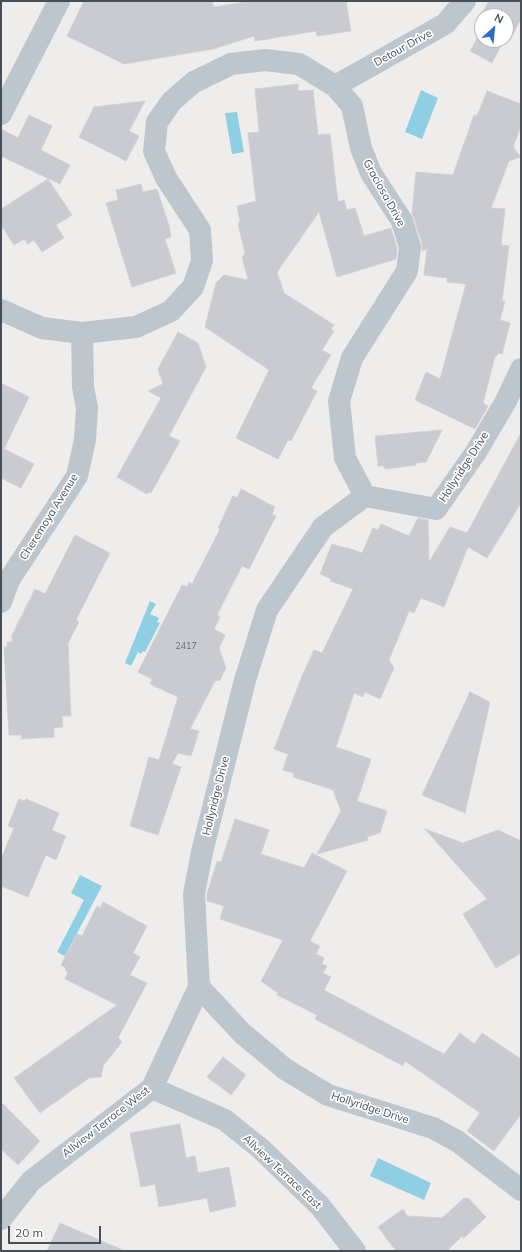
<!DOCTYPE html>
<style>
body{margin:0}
#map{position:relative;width:522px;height:1252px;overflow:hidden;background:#efecec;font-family:Mulish,sans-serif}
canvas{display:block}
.frame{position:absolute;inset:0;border:2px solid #464f58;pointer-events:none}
.north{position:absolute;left:474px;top:8px;width:40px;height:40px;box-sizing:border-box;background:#fff;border:1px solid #b5b9bc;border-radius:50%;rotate:27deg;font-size:11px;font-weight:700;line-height:16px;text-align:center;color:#464f58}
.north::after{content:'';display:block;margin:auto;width:14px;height:18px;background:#296ccc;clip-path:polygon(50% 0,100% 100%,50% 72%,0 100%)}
.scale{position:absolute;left:8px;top:1226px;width:93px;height:18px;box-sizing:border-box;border:2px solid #464f58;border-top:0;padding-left:5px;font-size:12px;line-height:14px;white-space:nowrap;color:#464f58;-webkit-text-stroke:3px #fff;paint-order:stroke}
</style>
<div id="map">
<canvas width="522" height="1252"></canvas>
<div class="frame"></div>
<div class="north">N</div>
<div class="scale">20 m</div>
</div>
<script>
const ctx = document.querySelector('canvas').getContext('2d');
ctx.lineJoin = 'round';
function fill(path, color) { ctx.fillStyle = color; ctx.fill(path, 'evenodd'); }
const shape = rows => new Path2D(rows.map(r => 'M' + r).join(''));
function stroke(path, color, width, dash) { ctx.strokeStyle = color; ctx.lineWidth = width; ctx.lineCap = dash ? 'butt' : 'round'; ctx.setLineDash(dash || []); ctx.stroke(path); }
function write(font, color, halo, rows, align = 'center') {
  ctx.font = font + ' Mulish,sans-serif'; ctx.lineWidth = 3.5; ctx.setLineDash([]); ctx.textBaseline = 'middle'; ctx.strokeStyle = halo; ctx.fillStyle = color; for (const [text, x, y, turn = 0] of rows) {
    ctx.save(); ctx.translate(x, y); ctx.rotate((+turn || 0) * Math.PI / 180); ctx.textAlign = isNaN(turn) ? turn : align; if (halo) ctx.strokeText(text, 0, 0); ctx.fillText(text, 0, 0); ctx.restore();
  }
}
const water = shape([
 [421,90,438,98,422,139,405,132],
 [237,112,244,152,232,154,225,113],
 [150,601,156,604,150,614,159,618,157,622,160,623,145,652,143,651,141,654,138,652,131,666,125,663],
 [80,875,102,886,65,956,57,952,84,900,71,893],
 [378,1158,431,1183,424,1200,370,1176]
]);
const building = shape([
 [84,1,212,1,214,7,252,1,346,1,351,31,317,36,316,31,255,41,254,36,213,49,124,64,67,36,84,1],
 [489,1,521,1,521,19,510,40,506,38,506,16,482,16,482,40,504,40,492,63,470,51,482,30,475,26,489,1],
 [298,84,298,91,313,90,318,135,330,134,338,202,344,200,347,210,355,208,364,236,391,228,397,248,396,259,337,277,319,212,277,272,284,293,334,325,331,329,334,331,322,350,331,355,311,388,317,391,291,441,288,440,278,459,236,438,269,370,205,327,216,283,224,275,248,280,242,257,246,253,245,254,238,223,240,222,237,206,256,201,248,133,259,132,255,89,298,84],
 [487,91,521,104,521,126,513,147,521,157,509,161,491,208,505,209,501,245,509,246,502,301,505,301,500,320,510,323,502,354,498,353,497,356,495,356,483,403,488,406,475,429,415,400,426,372,440,379,466,284,447,282,447,278,424,275,427,249,422,251,422,243,412,213,416,172,453,175,474,115,477,116,487,91],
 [145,101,129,131,139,136,126,161,79,137,94,107,145,101],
 [29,115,52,126,41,150,70,165,60,184,1,156,1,129,18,138,29,115],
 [48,179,72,215,56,225,64,238,42,252,34,240,28,244,24,239,14,245,1,225,1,209,48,179],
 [141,184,143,192,157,189,169,226,171,237,165,239,176,273,132,287,106,203,118,200,116,190,141,184],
 [178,332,198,343,206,367,169,436,180,441,151,493,149,492,147,494,117,477,161,398,148,391,163,384,158,369,178,332],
 [1,383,29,397,4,449,34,464,21,488,1,478,1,383],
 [442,430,426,462,416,463,416,465,385,469,384,466,378,466,375,436,442,430],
 [521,433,521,503,487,558,468,547,444,607,421,598,414,613,409,611,389,660,394,668,380,699,365,692,363,697,354,693,336,747,371,759,357,801,387,811,380,833,367,837,368,840,317,854,341,811,333,790,293,777,294,773,283,770,288,754,274,749,302,676,314,650,322,653,353,589,330,581,331,579,320,574,332,544,345,548,345,547,362,553,373,528,378,530,381,524,409,536,418,518,428,520,429,562,450,527,467,533,521,433],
 [241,489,275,507,272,514,276,516,249,569,242,566,217,615,220,617,214,629,225,635,219,648,226,668,220,680,215,681,190,729,199,731,191,756,178,753,172,764,181,767,158,835,130,826,149,757,159,760,178,697,150,684,152,679,138,672,182,585,187,587,189,582,192,584,220,529,218,528,233,496,237,498,241,489],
 [75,535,110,553,76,620,79,622,68,643,71,716,62,716,63,727,54,728,54,737,21,739,22,735,9,735,4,647,7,647,7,642,12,642,12,635,35,589,45,594,75,535],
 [470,692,490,702,465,813,422,795,470,692],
 [19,799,24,801,26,799,59,813,52,830,66,836,56,860,46,855,28,897,1,886,1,859,14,828,8,826,19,799],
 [235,819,269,830,261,854,304,868,312,853,347,871,310,941,320,946,316,954,324,958,322,964,327,966,323,973,331,977,324,990,444,1054,460,1033,474,1044,482,1033,521,1059,521,1114,494,1151,467,1131,480,1113,405,1061,403,1066,315,1019,317,1015,277,995,278,993,261,981,283,940,220,919,224,906,207,901,207,894,217,861,221,862,235,819],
 [425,829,463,843,498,830,521,841,521,953,496,968,463,914,487,899,425,829],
 [103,902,147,926,133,953,140,957,130,975,147,983,118,1038,122,1042,103,1066,101,1077,89,1078,40,1113,14,1078,117,1005,65,979,68,972,65,970,66,968,61,965,77,934,82,936,97,906,100,908,103,902],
 [223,1057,246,1075,231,1095,207,1077,223,1057],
 [1,1102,40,1141,18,1165,1,1149,1,1102],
 [180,1124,186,1158,195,1156,198,1173,229,1167,236,1206,210,1212,207,1198,159,1207,155,1184,141,1187,130,1133,180,1124],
 [464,1198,466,1199,468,1198,486,1217,464,1238,462,1236,447,1251,396,1251,378,1227,403,1209,407,1216,442,1218,464,1198],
 [60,1223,125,1251,47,1251,60,1223]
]);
const street = shape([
 [335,86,445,24,465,1],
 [1,114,59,1],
 [1,310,42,328,82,333,136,327,171,311,193,287,202,261,200,230,166,178,154,151,157,122,172,101,194,82,231,64,265,60,299,64,335,86,352,106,361,148,371,173,402,221,410,247,407,271,352,358,339,401,345,458,365,496],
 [521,369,506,401,476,452,436,509,365,496,323,527,267,610,245,680,202,852,194,894,199,987,242,1033,285,1069,328,1095,433,1128,457,1141,521,1190],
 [1,602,9,580,77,476,85,440,87,408,83,387,82,333],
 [152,1088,225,1120,261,1149,320,1206,355,1251],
 [1,1219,31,1181,152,1088,199,987]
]);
const numberNames = [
 ["2417",186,646]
];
const streetNames = [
 ["Detour Drive",403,48,-29],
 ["Graciosa Drive",384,193,61],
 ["Hollyridge Drive",464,467,-57],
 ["Cheremoya Avenue",49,517,-58],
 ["Hollyridge Drive",216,796,-76],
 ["Hollyridge Drive",370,1108,18],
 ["Allview Terrace West",106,1122,-38],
 ["Allview Terrace East",282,1172,43]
];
fill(water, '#8fcfe3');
fill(building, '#cacbd1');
stroke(building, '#d1d2d7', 1);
stroke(street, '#bec6cd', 22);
write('9px', '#676e76', null, numberNames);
write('11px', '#464f58', '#fff', streetNames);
</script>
